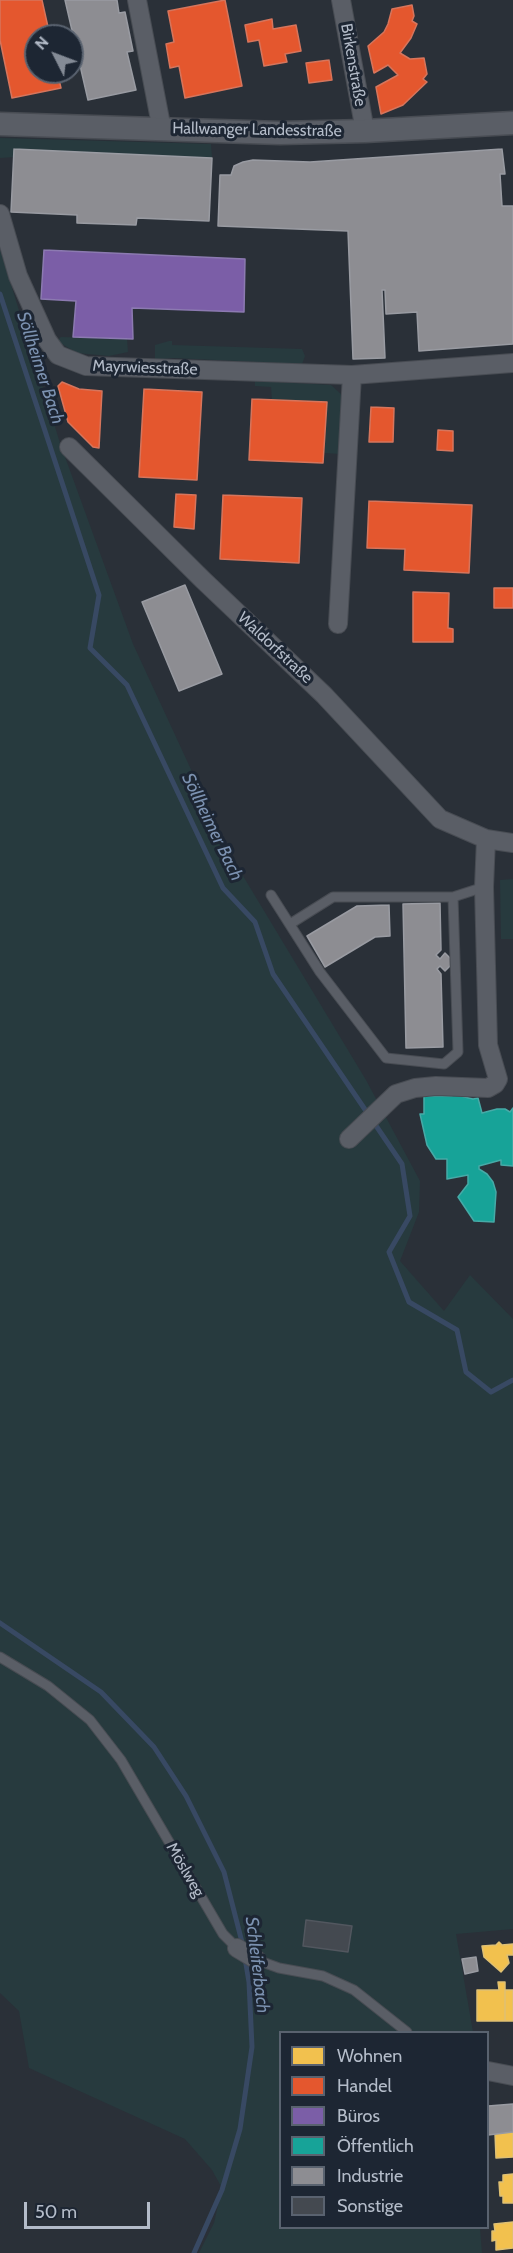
<!DOCTYPE html>
<meta charset="utf-8">
<style>
body{margin:0}
#map{position:relative;width:513px;height:2253px;overflow:hidden;background:#2a3038;font-family:Cabin,sans-serif}
canvas{display:block}
.legend{position:absolute;left:279px;top:2031px;width:210px;height:198px;box-sizing:border-box;background:#1d2633;border:2px solid #59626f;margin:0;padding:8px 10px;list-style:none;font-size:18px;color:#b4bcc9}
.legend li{display:flex;align-items:center;gap:12px;height:30px}
.legend b{width:30px;border:2px solid #59626f}
.north{position:absolute;left:24px;top:24px;width:60px;height:60px;box-sizing:border-box;background:#1d2633;border:2px solid #59626f;border-radius:50%;rotate:312deg;font-size:16px;font-weight:700;line-height:24px;text-align:center;color:#b4bcc9}
.north::after{content:'';display:block;margin:auto;width:21px;height:27px;background:#848b96;clip-path:polygon(50% 0,100% 100%,50% 72%,0 100%)}
.scale{position:absolute;left:24px;top:2202px;width:126px;height:27px;box-sizing:border-box;border:3px solid #b4bcc9;border-top:0;padding-left:8px;font-size:18px;line-height:21px;white-space:nowrap;color:#b4bcc9;-webkit-text-stroke:4px #1d2633;paint-order:stroke}
</style>
<div id="map">
<canvas width="513" height="2253"></canvas>
<ul class="legend">
<li><b style="height:16px;background:#f2c14e"></b>Wohnen</li>
<li><b style="height:16px;background:#e4572e"></b>Handel</li>
<li><b style="height:16px;background:#7b5ea7"></b>Büros</li>
<li><b style="height:16px;background:#17a398"></b>Öffentlich</li>
<li><b style="height:16px;background:#8d8d92"></b>Industrie</li>
<li><b style="height:16px;background:#444950"></b>Sonstige</li>
</ul>
<div class="north">N</div>
<div class="scale">50 m</div>
</div>
<script>
const ctx = document.querySelector('canvas').getContext('2d');
ctx.lineJoin = 'round';
function fill(path, color) { ctx.fillStyle = color; ctx.fill(path, 'evenodd'); }
const shape = rows => new Path2D(rows.map(r => 'M' + r).join(''));
function stroke(path, color, width, dash) { ctx.strokeStyle = color; ctx.lineWidth = width; ctx.lineCap = dash ? 'butt' : 'round'; ctx.setLineDash(dash || []); ctx.stroke(path); }
function write(font, color, halo, rows, align = 'center') {
  ctx.font = font + ' Cabin,sans-serif'; ctx.lineWidth = 6; ctx.setLineDash([]); ctx.textBaseline = 'middle'; ctx.strokeStyle = halo; ctx.fillStyle = color; for (const [text, x, y, turn = 0] of rows) {
    ctx.save(); ctx.translate(x, y); ctx.rotate((+turn || 0) * Math.PI / 180); ctx.textAlign = isNaN(turn) ? turn : align; if (halo) ctx.strokeText(text, 0, 0); ctx.fillText(text, 0, 0); ctx.restore();
  }
}
const green = shape([
 [0,138,211,144,212,158,14,149,14,157,0,158],
 [0,249,60,443,133,644,231,856,366,1080,420,1181,419,1212,400,1261,444,1311,470,1275,513,1319,513,1929,456,1934,473,2032,280,2032,280,2228,480,2228,482,2253,199,2253,214,2223,222,2188,212,2170,185,2139,29,2068,19,2011,0,1993],
 [61,337,127,339,128,352,109,356,77,353,57,341],
 [169,341,172,341,172,345,302,349,305,356,302,364,173,358,155,360,155,345],
 [255,381,331,385,342,395,340,454,324,453,326,402,272,400,271,387,255,386],
 [513,879,513,939,501,939,500,880]
]);
const homes = shape([
 [499,1942,502,1945,513,1944,513,1955,507,1955,509,1963,501,1972,484,1957,482,1946,496,1945,499,1942],
 [498,1982,505,1982,505,2021,477,2021,477,1990,499,1990,498,1982],
 [505,1990,513,1990,513,2021,505,2021,505,1990],
 [513,2132,513,2157,496,2158,495,2133,513,2132],
 [513,2174,513,2203,503,2203,503,2196,500,2196,499,2182,503,2182,503,2175,513,2174],
 [513,2222,513,2248,496,2250,496,2240,492,2241,492,2231,495,2231,494,2224,513,2222]
]);
const shops = shape([
 [0,0,42,0,50,36,36,36,36,72,57,72,61,88,12,98,0,40,0,0],
 [225,0,242,86,185,98,179,66,170,68,166,44,174,42,168,11,225,0],
 [412,5,414,16,412,21,417,24,411,38,400,53,410,59,424,58,427,74,423,79,427,82,403,105,381,114,376,87,398,75,388,65,374,73,368,46,384,32,388,24,392,9,412,5],
 [272,19,273,29,296,25,301,51,285,54,287,62,264,66,259,40,248,42,245,25,272,19],
 [329,60,332,80,309,83,306,63,329,60],
 [62,382,79,389,102,391,99,448,93,447,68,422,58,386,62,382],
 [144,389,202,392,197,480,139,477,144,389],
 [252,399,327,402,323,463,249,460,252,399],
 [371,407,394,408,393,442,369,442,371,407],
 [438,430,453,431,453,451,437,450,438,430],
 [176,494,196,495,194,529,174,527,176,494],
 [223,495,302,498,299,563,220,559,223,495],
 [369,501,472,505,469,573,404,570,405,549,367,548,369,501],
 [494,588,513,588,513,608,494,608,494,588],
 [413,592,449,593,448,628,453,629,453,642,413,642,413,592]
]);
const offices = shape([
 [44,250,245,259,244,312,132,308,133,339,73,337,76,301,41,299,44,250]
]);
const public = shape([
 [452,1094,473,1099,478,1098,482,1113,497,1109,505,1109,510,1112,513,1108,513,1166,501,1165,501,1160,479,1166,479,1169,487,1174,493,1182,496,1192,494,1222,474,1221,458,1197,468,1184,468,1175,447,1179,447,1159,436,1159,427,1145,420,1114,424,1114,424,1096,452,1096,452,1094]
]);
const industry = shape([
 [65,0,117,0,119,13,125,12,133,51,127,52,136,90,88,100,65,0],
 [14,149,212,158,209,221,137,218,136,225,77,223,77,215,11,212,14,149],
 [502,149,505,174,500,174,502,206,513,206,513,344,419,351,417,312,386,314,385,290,382,290,385,358,353,359,348,231,218,226,220,175,231,175,234,166,243,162,253,160,310,162,502,149],
 [185,585,222,674,179,691,142,602,185,585],
 [440,903,441,950,436,955,440,959,445,953,454,962,445,971,440,966,437,969,441,974,443,1047,406,1048,403,904,440,903],
 [389,905,390,936,375,937,325,967,307,936,357,906,389,905],
 [476,1957,478,1971,465,1974,462,1959,476,1957],
 [513,2104,513,2132,488,2135,488,2106,513,2104]
]);
const stream = shape([
 [0,294,99,595,90,648,127,685,223,888,255,922,273,974,402,1164,410,1216,389,1252,409,1302,457,1330,466,1372,491,1392,513,1380],
 [0,1623,101,1692,154,1747,186,1796,224,1872,243,1946],
 [194,2253,222,2190,240,2129,252,2047,249,1982,245,1958]
]);
const building = shape([
 [306,1920,352,1926,348,1952,303,1946,306,1920]
]);
const service = shape([
 [271,895,320,972,386,1058,444,1064,458,1052,453,897],
 [290,924,333,897,453,897,484,887],
 [0,1657,48,1686,90,1720,121,1760,223,1934,237,1948],
 [257,1960,279,1968,323,1976,354,1990,407,2032]
]);
const minor = shape([
 [137,0,162,130],
 [341,0,365,131],
 [0,214,18,276,47,340,58,355,86,366,352,375,513,363],
 [69,447,203,580,324,695,440,819,486,839,513,843],
 [338,624,352,375],
 [349,1139,396,1094,415,1088,436,1086,488,1088,495,1084,498,1079,488,1045,484,887,486,839],
 [237,1948,257,1960],
 [488,2071,513,2076]
]);
const tertiary = shape([
 [0,124,280,133,365,131,513,123]
]);
const streetNames = [
 ["Birkenstraße",353,65,80],
 ["Hallwanger Landesstraße",257,130,1],
 ["Mayrwiesstraße",145,368,2],
 ["Waldorfstraße",275,648,43],
 ["Möslweg",185,1870,60]
];
const waterNames = [
 ["Söllheimer Bach",40,368,72],
 ["Söllheimer Bach",212,827,64],
 ["Schleiferbach",257,1965,83]
];
fill(green, '#273a3e');
fill(homes, '#f2c14e');
stroke(homes, '#dfc073', 1.5);
fill(shops, '#e4572e');
stroke(shops, '#d6755c', 1.5);
fill(offices, '#7b5ea7');
stroke(offices, '#8c7ab1', 1.5);
fill(public, '#17a398');
stroke(public, '#46aaa7', 1.5);
fill(industry, '#8d8d92');
stroke(industry, '#999ba2', 1.5);
stroke(stream, '#384963', 5);
fill(building, '#444950');
stroke(building, '#52575f', 1.5);
stroke(service, '#484c53', 11);
stroke(minor, '#484c53', 20);
stroke(tertiary, '#484c53', 25);
stroke(service, '#5a5e66', 9);
stroke(minor, '#5a5e66', 18);
stroke(tertiary, '#5a5e66', 22);
write('16px', '#b4bcc9', '#1d2633', streetNames);
write('italic 18px', '#7c92b1', '#1d2633', waterNames);
</script>
